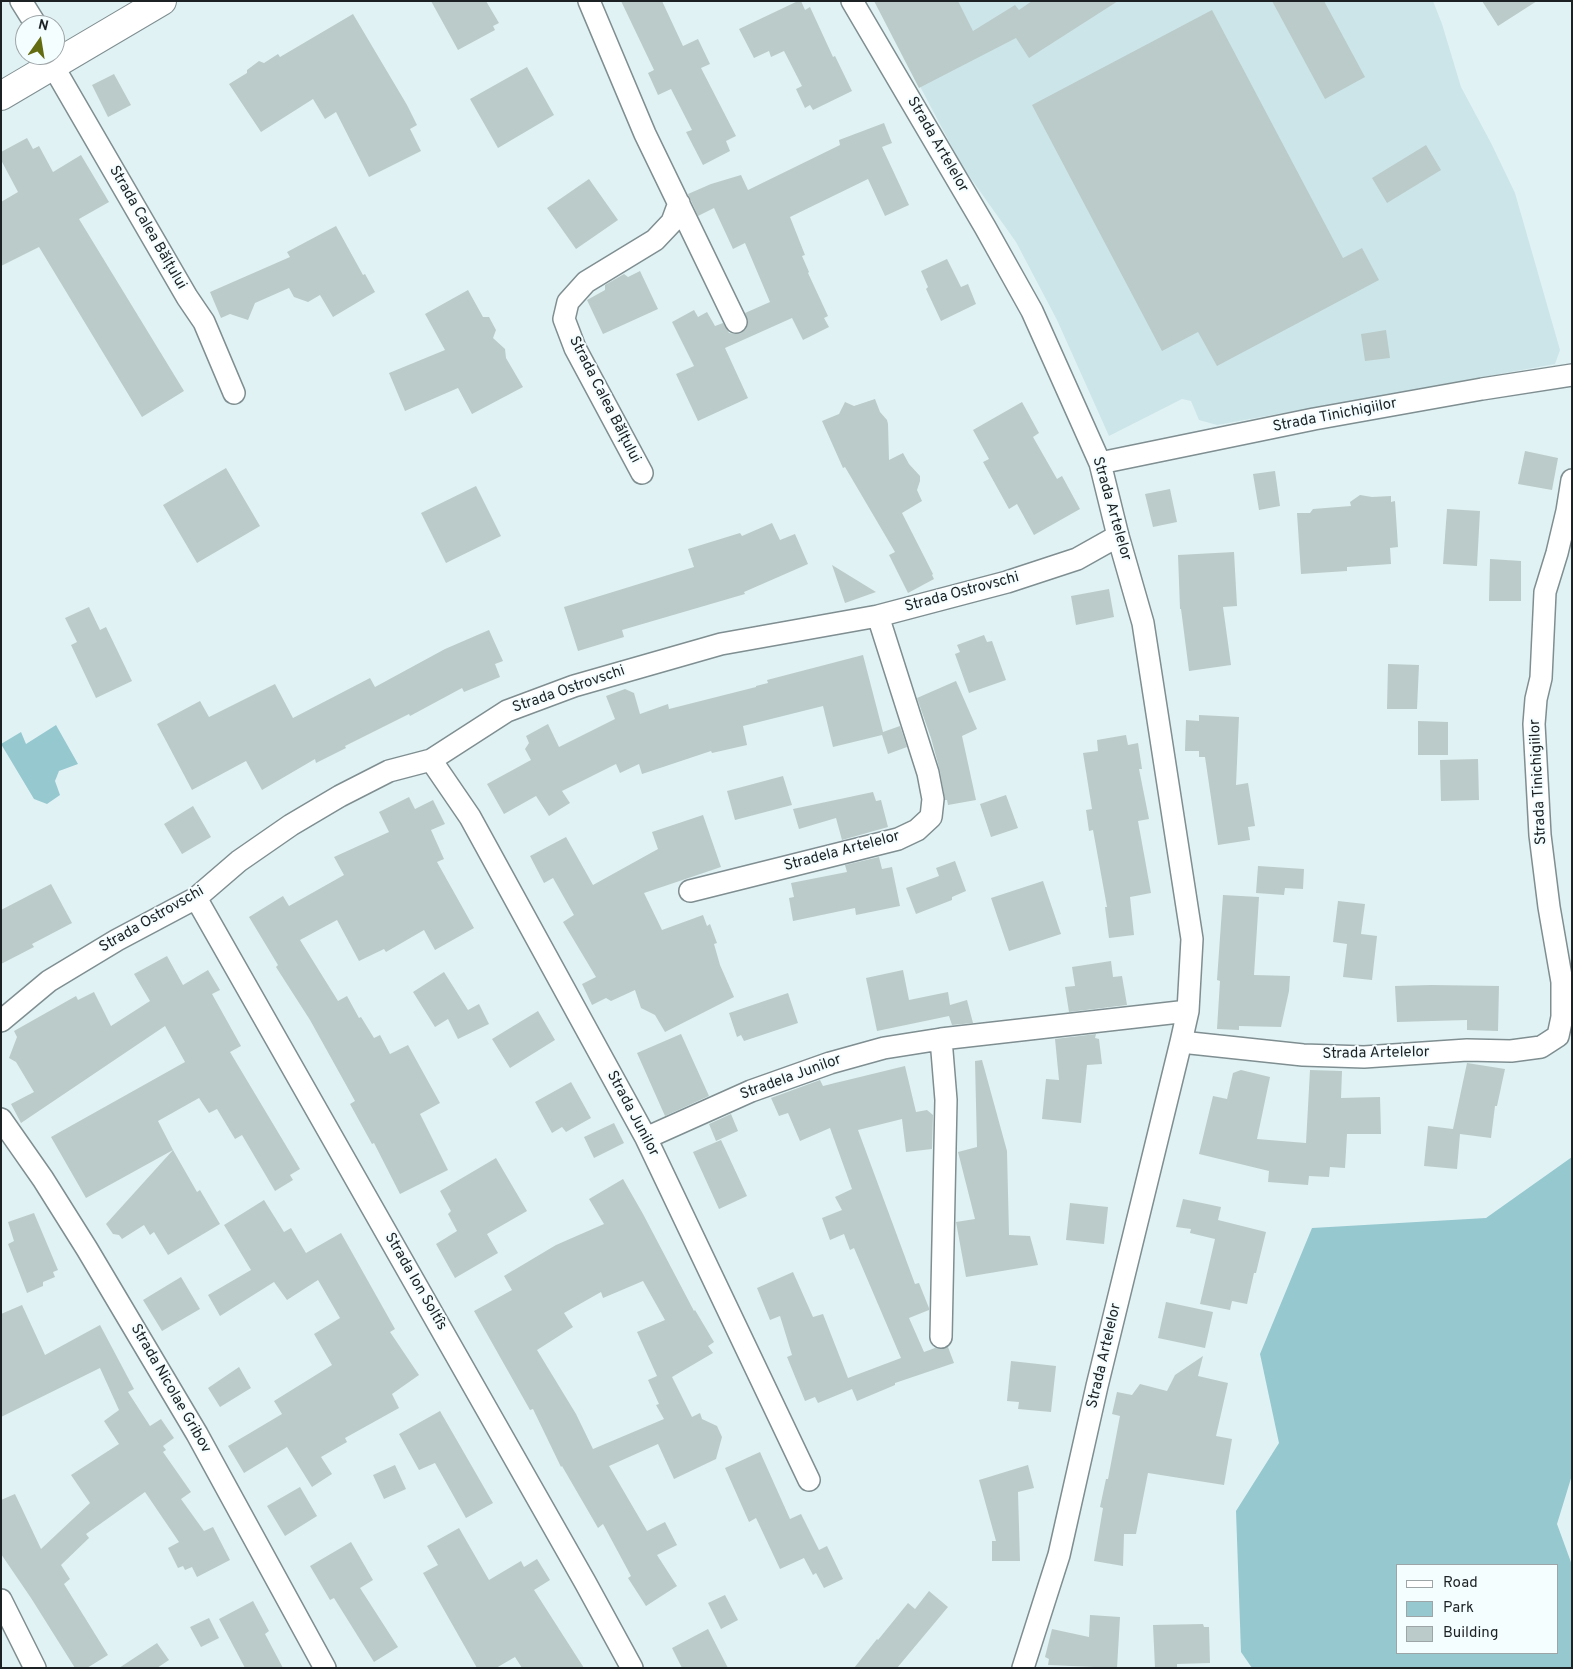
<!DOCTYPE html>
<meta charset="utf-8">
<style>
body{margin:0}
#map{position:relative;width:1573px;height:1669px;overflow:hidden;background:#e1f2f4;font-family:Overpass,sans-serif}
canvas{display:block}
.frame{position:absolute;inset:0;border:2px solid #1c2223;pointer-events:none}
.legend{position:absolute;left:1396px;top:1564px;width:162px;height:90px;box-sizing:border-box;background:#f4fdff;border:1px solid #9ea5a7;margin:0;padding:6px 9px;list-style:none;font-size:15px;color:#1c2223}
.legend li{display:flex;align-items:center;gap:10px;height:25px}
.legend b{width:25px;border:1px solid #9ea5a7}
.north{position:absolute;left:15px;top:15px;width:50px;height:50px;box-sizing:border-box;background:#f4fdff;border:1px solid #9ea5a7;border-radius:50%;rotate:13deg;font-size:14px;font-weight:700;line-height:20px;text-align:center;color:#1c2223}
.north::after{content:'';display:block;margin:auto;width:18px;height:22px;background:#646c11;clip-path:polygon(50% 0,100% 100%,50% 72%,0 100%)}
</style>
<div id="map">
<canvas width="1573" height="1669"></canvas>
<div class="frame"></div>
<ul class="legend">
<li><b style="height:6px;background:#fff"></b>Road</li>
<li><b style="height:14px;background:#96c8d0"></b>Park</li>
<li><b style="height:14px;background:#bbcbc9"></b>Building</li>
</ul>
<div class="north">N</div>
</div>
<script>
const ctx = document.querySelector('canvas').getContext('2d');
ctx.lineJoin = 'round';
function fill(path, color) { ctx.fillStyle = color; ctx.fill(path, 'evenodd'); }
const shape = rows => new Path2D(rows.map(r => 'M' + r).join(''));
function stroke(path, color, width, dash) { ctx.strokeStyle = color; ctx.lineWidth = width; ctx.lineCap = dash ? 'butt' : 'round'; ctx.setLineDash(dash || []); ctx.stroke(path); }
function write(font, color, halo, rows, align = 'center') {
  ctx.font = font + ' Overpass,sans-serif'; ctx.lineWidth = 4; ctx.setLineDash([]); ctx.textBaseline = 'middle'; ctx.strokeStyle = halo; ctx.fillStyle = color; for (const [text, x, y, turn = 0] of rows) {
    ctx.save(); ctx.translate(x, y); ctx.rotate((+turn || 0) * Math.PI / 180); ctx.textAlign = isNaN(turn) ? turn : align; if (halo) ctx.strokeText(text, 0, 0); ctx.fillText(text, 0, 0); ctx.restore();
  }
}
const built = shape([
 [875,1,1433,1,1442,24,1461,87,1491,143,1515,193,1560,350,1555,364,1217,425,1199,420,1191,401,1182,399,1109,436,1057,320,1016,242,962,166]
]);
const green = shape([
 [56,725,78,764,59,771,55,781,60,795,47,804,34,799,1,744,21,732,26,744],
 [1572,1157,1572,1475,1557,1524,1572,1565,1572,1668,1252,1668,1241,1652,1236,1511,1279,1443,1260,1354,1312,1228,1486,1218],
 [1397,1565,1557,1565,1557,1653,1397,1653]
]);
const building = shape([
 [431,1,486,1,499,23,493,26,495,30,458,50],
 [621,1,662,1,683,46,698,39,710,64,701,68,736,136,726,141,730,151,703,165,686,132,692,130,671,89,658,95,648,73,654,70],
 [798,1,801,1,805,10,810,7,833,57,835,56,852,91,813,110,810,105,805,108,796,89,802,86,784,51,771,57,769,51,754,58,739,29],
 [874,1,958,1,973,31,1015,5,1019,10,1032,1,1118,1,1029,58,1016,38,919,88],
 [1272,1,1324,1,1365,77,1325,99],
 [1482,1,1537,1,1498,26],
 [1212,10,1343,258,1362,248,1379,280,1217,366,1198,332,1162,351,1032,105],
 [353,14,407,105,417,125,410,129,421,151,369,177,336,112,325,119,313,99,261,132,229,84,247,73,247,70,259,61,264,63,278,54,280,57],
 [527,67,554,115,498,148,470,99],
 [114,74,131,105,108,117,92,85],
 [884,123,892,143,882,147,909,205,885,216,868,179,790,217,805,255,802,256,809,272,808,273,828,316,824,318,829,327,803,340,792,318,725,348,748,398,698,421,676,374,694,366,672,322,694,310,698,317,707,312,715,326,723,323,729,333,736,334,741,333,746,329,748,323,745,313,770,302,745,243,733,249,714,208,698,216,688,194,711,184,741,175,748,190,840,145,839,140],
 [27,138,33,149,39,146,53,172,81,155,109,202,79,219,184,391,142,417,39,247,1,266,1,202,18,192,1,160,1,152],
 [1426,145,1441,170,1387,203,1372,178],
 [589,179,618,220,576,249,547,208],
 [336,226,363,275,365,274,375,292,333,317,320,295,308,302,294,297,289,288,255,303,248,320,230,314,221,318,210,292,290,257,287,252],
 [947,259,961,287,968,284,976,304,941,321,926,289,928,287,921,271],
 [640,271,658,309,603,334,587,300,605,290,605,285,624,274,628,277],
 [468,290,483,317,489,317,496,330,493,338,505,349,506,358,523,387,472,414,458,388,405,411,389,373,445,350,425,314],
 [1386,330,1390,358,1365,361,1361,334],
 [875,399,880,412,887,420,888,424,889,460,903,453,909,464,920,476,920,481,917,490,922,501,902,513,933,574,932,575,934,579,908,593,889,555,895,552,845,467,843,468,822,421,839,414,845,402,854,406],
 [1022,402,1039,433,1033,437,1057,479,1062,476,1080,509,1034,535,1017,504,1009,509,983,462,989,459,973,430],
 [1525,451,1558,458,1552,490,1518,484],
 [226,468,260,526,197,563,163,505],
 [1275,471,1280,506,1259,510,1253,474],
 [476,486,501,536,446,563,421,513],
 [1170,489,1177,522,1153,527,1145,494],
 [1360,495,1372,497,1391,496,1391,502,1395,501,1398,547,1390,548,1391,564,1347,567,1347,571,1301,574,1297,513,1310,513,1313,509,1351,506,1350,502],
 [1447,509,1480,511,1477,566,1443,564],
 [772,523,780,540,795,534,808,564,744,592,745,594,622,630,624,637,578,651,564,607,694,567,688,549,740,533,742,536],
 [1234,552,1237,606,1223,607,1231,665,1189,671,1181,609,1180,609,1178,555],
 [1490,559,1521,561,1521,601,1489,601],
 [832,565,876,592,845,603],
 [1109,589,1114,617,1076,625,1071,596],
 [89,607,100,630,106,627,132,681,96,698,71,645,77,642,65,618],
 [489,630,503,661,495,664,500,677,464,692,462,688,410,716,409,714,345,746,346,748,316,763,315,759,262,790,246,761,192,790,157,724,200,701,209,717,275,684,293,718,370,678,375,687,445,649],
 [984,635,987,642,992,641,1006,680,969,693,955,654,960,652,957,645],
 [863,655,883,732,900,726,907,747,888,754,882,735,833,747,823,706,743,726,747,745,712,753,711,751,642,774,639,764,620,773,616,764,562,791,570,803,549,816,536,796,504,814,487,784,531,760,525,749,529,743,526,736,548,724,559,747,615,719,606,696,625,689,634,693,640,714,668,704,669,709,756,687,756,686,768,683,767,680],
 [1388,664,1419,665,1417,709,1387,709],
 [956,681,977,729,962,736,976,800,948,805,947,800,945,800,940,771,931,738,917,698],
 [1199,715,1239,717,1236,785,1248,783,1255,826,1248,827,1250,840,1218,845,1205,757,1199,757,1199,751,1185,751,1186,720,1199,721],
 [1418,721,1448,722,1448,755,1418,755],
 [1126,735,1128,745,1138,743,1142,769,1139,769,1149,819,1138,821,1151,893,1130,897,1134,935,1109,938,1105,907,1107,907,1093,830,1089,831,1086,810,1092,809,1083,753,1098,751,1097,740],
 [1478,759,1479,800,1441,801,1440,760],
 [783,776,792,805,735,820,727,791],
 [873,792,876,801,881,800,888,827,842,840,836,818,799,829,793,809],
 [1006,795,1018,828,991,837,980,804],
 [409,797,415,809,433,800,445,824,431,830,444,859,437,862,474,928,435,950,424,930,386,952,384,949,359,961,337,920,300,940,338,1001,347,996,359,1018,361,1017,374,1038,380,1035,390,1054,408,1045,440,1103,420,1114,448,1170,400,1194,374,1143,372,1144,350,1104,355,1101,310,1020,276,967,278,965,249,917,283,896,289,906,344,875,334,857,389,832,379,812],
 [193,806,211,837,182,854,164,824],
 [703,815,721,867,644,893,662,930,703,915,707,926,710,924,717,943,714,944,720,965,734,997,665,1032,655,1015,641,1008,635,990,611,1001,606,998,592,1005,582,984,596,977,563,922,574,915,553,878,544,883,530,856,566,837,593,885,658,849,652,832],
 [879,857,882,869,892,867,900,906,856,915,855,908,793,921,789,898,794,897,791,883,847,872,845,865],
 [955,861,966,891,952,897,952,900,916,914,906,888,939,876,936,868],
 [1258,866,1304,869,1303,889,1285,888,1284,895,1256,893],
 [1043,881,1061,934,1009,951,991,898],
 [51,884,72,923,32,944,34,947,1,964,1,910],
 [1223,895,1259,897,1254,975,1290,976,1289,991,1281,1027,1239,1026,1239,1030,1217,1029,1220,981,1217,980],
 [1338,901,1365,904,1361,934,1377,936,1372,980,1343,977,1347,944,1333,942],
 [167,956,183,985,208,970,220,990,212,994,241,1046,230,1052,300,1169,290,1175,293,1180,275,1191,242,1135,235,1139,217,1109,209,1113,199,1098,158,1121,173,1150,86,1198,51,1137,185,1062,165,1026,21,1123,11,1104,34,1092,16,1062,9,1058,17,1037,14,1031,76,996,78,1000,94,992,111,1026,150,1001,134,974],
 [1111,961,1113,977,1122,976,1127,1005,1069,1012,1065,987,1075,986,1072,967],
 [903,970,909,1000,948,992,950,1005,967,1000,973,1023,952,1025,949,1016,877,1031,866,978],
 [444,972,468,1010,479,1004,489,1024,458,1039,448,1019,435,1027,413,992],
 [1431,985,1499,986,1498,1031,1467,1030,1467,1020,1397,1022,1395,986],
 [788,993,798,1023,744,1041,741,1035,737,1037,729,1013],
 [538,1011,555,1040,510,1068,492,1039],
 [681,1034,709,1096,665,1116,637,1053],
 [1096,1034,1095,1038,1099,1039,1102,1064,1087,1065,1081,1123,1042,1119,1046,1079,1059,1080,1055,1039],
 [982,1060,1007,1151,1009,1235,1030,1236,1038,1265,966,1277,956,1222,975,1219,958,1152,977,1147,975,1061],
 [1467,1063,1505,1069,1497,1106,1495,1106,1491,1138,1460,1134,1457,1169,1424,1166,1428,1126,1453,1129],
 [905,1066,916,1112,927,1110,933,1115,932,1149,906,1152,902,1119,858,1130,915,1284,919,1283,929,1308,929,1310,909,1318,924,1352,935,1348,941,1349,948,1347,954,1363,895,1383,895,1385,857,1401,852,1389,818,1403,815,1397,805,1401,787,1357,792,1355,780,1316,770,1320,757,1288,793,1272,813,1317,823,1314,848,1378,901,1358,854,1248,850,1250,844,1234,830,1240,822,1218,842,1210,835,1197,852,1189,830,1128,800,1141,788,1113,779,1116,771,1098,820,1080,823,1086],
 [1241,1070,1270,1077,1257,1139,1306,1143,1310,1070,1342,1071,1341,1098,1380,1097,1381,1134,1347,1134,1345,1168,1330,1167,1329,1177,1309,1176,1308,1185,1268,1182,1269,1171,1199,1154,1213,1096,1227,1099,1233,1073],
 [571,1082,591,1118,566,1132,562,1127,552,1133,535,1102],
 [731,1114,738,1131,716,1141,709,1124],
 [614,1123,624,1143,594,1158,584,1137],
 [721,1140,747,1196,719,1209,693,1152],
 [173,1150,197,1192,200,1190,220,1224,168,1255,154,1232,150,1235,144,1225,122,1239,119,1235,113,1234,106,1224],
 [496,1158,527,1211,487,1234,498,1253,455,1278,436,1244,457,1231,448,1214,451,1211,440,1191],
 [623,1179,643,1214,694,1311,695,1310,714,1342,708,1346,713,1353,672,1377,692,1417,700,1413,702,1419,717,1426,722,1437,716,1459,674,1479,658,1444,609,1466,647,1531,665,1522,677,1545,657,1555,677,1586,646,1606,628,1578,631,1576,603,1524,598,1528,562,1466,561,1467,533,1409,530,1410,474,1311,512,1290,504,1276,556,1245,604,1224,589,1199],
 [643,1281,665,1320,637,1332,657,1376,648,1380,659,1404,656,1405,664,1419,593,1449,576,1414,537,1350,573,1327,564,1313,601,1292,603,1298],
 [1183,1199,1221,1207,1218,1220,1266,1232,1256,1273,1254,1273,1247,1304,1232,1301,1230,1310,1200,1304,1215,1239,1190,1233,1191,1229,1176,1227],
 [264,1200,284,1232,291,1228,306,1253,341,1233,395,1329,390,1332,419,1375,392,1394,399,1408,345,1438,347,1442,321,1457,332,1474,312,1487,287,1447,244,1473,228,1446,282,1414,274,1401,332,1365,314,1334,340,1318,318,1280,287,1300,274,1282,220,1316,208,1295,251,1270,224,1225],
 [1070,1203,1108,1207,1104,1244,1066,1240],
 [34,1213,58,1270,53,1272,55,1277,43,1282,43,1286,27,1293,8,1244,14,1241,8,1222],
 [181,1277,200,1309,162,1331,143,1300],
 [1166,1302,1213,1312,1205,1348,1158,1338],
 [22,1305,45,1355,100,1325,134,1389,128,1392,150,1426,161,1419,174,1438,163,1446,166,1450,163,1452,191,1492,181,1499,204,1531,213,1527,230,1560,197,1577,192,1567,185,1570,183,1566,178,1568,168,1548,179,1542,145,1492,86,1534,89,1538,61,1565,70,1579,64,1584,108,1655,87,1668,75,1668,31,1598,1,1554,1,1500,15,1494,41,1549,90,1503,71,1475,119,1444,104,1421,119,1410,100,1368,1,1417,1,1314],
 [1203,1356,1198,1376,1228,1383,1216,1436,1232,1439,1224,1485,1148,1473,1136,1534,1124,1534,1123,1566,1094,1561,1103,1508,1100,1507,1106,1479,1108,1479,1120,1416,1112,1414,1117,1392,1132,1395,1140,1384,1167,1391,1175,1375],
 [1011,1361,1056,1366,1051,1412,1018,1409,1019,1402,1007,1401],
 [239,1367,251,1388,220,1407,208,1388],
 [440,1411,493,1503,466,1518,435,1463,419,1470,399,1434],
 [760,1452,790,1519,801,1514,819,1550,827,1546,843,1579,824,1588,816,1573,813,1575,804,1558,780,1569,756,1518,749,1522,725,1468],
 [395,1465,406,1489,384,1499,373,1475],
 [1028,1465,1034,1488,1018,1492,1020,1561,992,1561,992,1541,996,1541,979,1480],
 [300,1487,317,1516,285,1536,267,1506],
 [459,1528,489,1580,521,1561,524,1567,537,1559,550,1580,534,1590,584,1668,522,1668,515,1657,496,1668,477,1668,423,1573,438,1565,427,1546],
 [351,1542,373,1580,360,1588,398,1647,374,1662,334,1598,330,1600,310,1566],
 [929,1591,948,1607,897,1668,854,1668,877,1639,878,1640,908,1603,915,1609],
 [725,1595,738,1620,721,1629,708,1603],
 [253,1601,269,1631,265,1634,283,1668,245,1668,219,1619],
 [1090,1615,1120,1617,1117,1668,1048,1665,1049,1659,1045,1657,1052,1629,1089,1637],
 [209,1618,219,1638,201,1647,190,1627],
 [1203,1624,1204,1627,1209,1627,1210,1663,1177,1664,1177,1668,1155,1668,1153,1625],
 [708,1629,728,1668,682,1668,672,1648],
 [157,1643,169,1660,157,1668,119,1668]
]);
const street = shape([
 [21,1,36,25],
 [589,1,645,134,736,322],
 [852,1,985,227,1032,311,1100,463,1118,536,1143,623,1192,939,1188,1011,1181,1042,1097,1386,1059,1555,1023,1668],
 [53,66,187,297,204,322,234,393],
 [1100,463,1314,419,1482,389,1572,375],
 [642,473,575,348,564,319,568,302,586,282,655,240,672,222,679,203],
 [431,760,470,817,646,1138,809,1480],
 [690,891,898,839,917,830,931,817,933,799,928,773,878,616],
 [196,898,585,1582,632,1668],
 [1,1021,49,981,117,940,196,898,239,861,291,825,340,796,389,771,431,760,507,711,574,686,721,644,878,616,1007,582,1077,559,1118,536],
 [941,1039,946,1100,941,1337],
 [1181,1042,1303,1055,1364,1057,1467,1050,1511,1051,1541,1047,1558,1036,1562,1017,1562,982,1549,907,1540,835,1534,724,1536,699,1541,678,1545,592,1557,553,1567,511,1572,480],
 [1,1119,43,1179,87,1249,197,1434,325,1668],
 [646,1138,751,1091,830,1063,884,1048,941,1039,1188,1011],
 [1,1600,35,1668]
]);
const secondary = shape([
 [1,96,162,1]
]);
const streetNames = [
 ["Strada Artelelor",937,145,60],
 ["Strada Calea Bălțului",147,228,60],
 ["Strada Calea Bălțului",604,400,63],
 ["Strada Tinichigiilor",1335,416,-11],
 ["Strada Artelelor",1111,509,74],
 ["Strada Ostrovschi",962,593,-15],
 ["Strada Ostrovschi",569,690,-19],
 ["Strada Tinichigiilor",1539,782,-93],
 ["Stradela Artelelor",842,852,-15],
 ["Strada Ostrovschi",152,920,-30],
 ["Strada Artelelor",1376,1054,-1],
 ["Stradela Junilor",791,1078,-20],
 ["Strada Junilor",632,1114,62],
 ["Strada Ion Soltîs",415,1282,60],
 ["Strada Artelelor",1105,1356,-77],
 ["Strada Nicolae Gribov",170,1389,60]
];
fill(built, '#cce5e9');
fill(green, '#96c8d0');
fill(building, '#bbcbc9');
stroke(street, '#7f8e91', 24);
stroke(secondary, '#7f8e91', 30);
stroke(street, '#fff', 21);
stroke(secondary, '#fff', 28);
write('15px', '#1c2223', '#f4fdff', streetNames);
</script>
